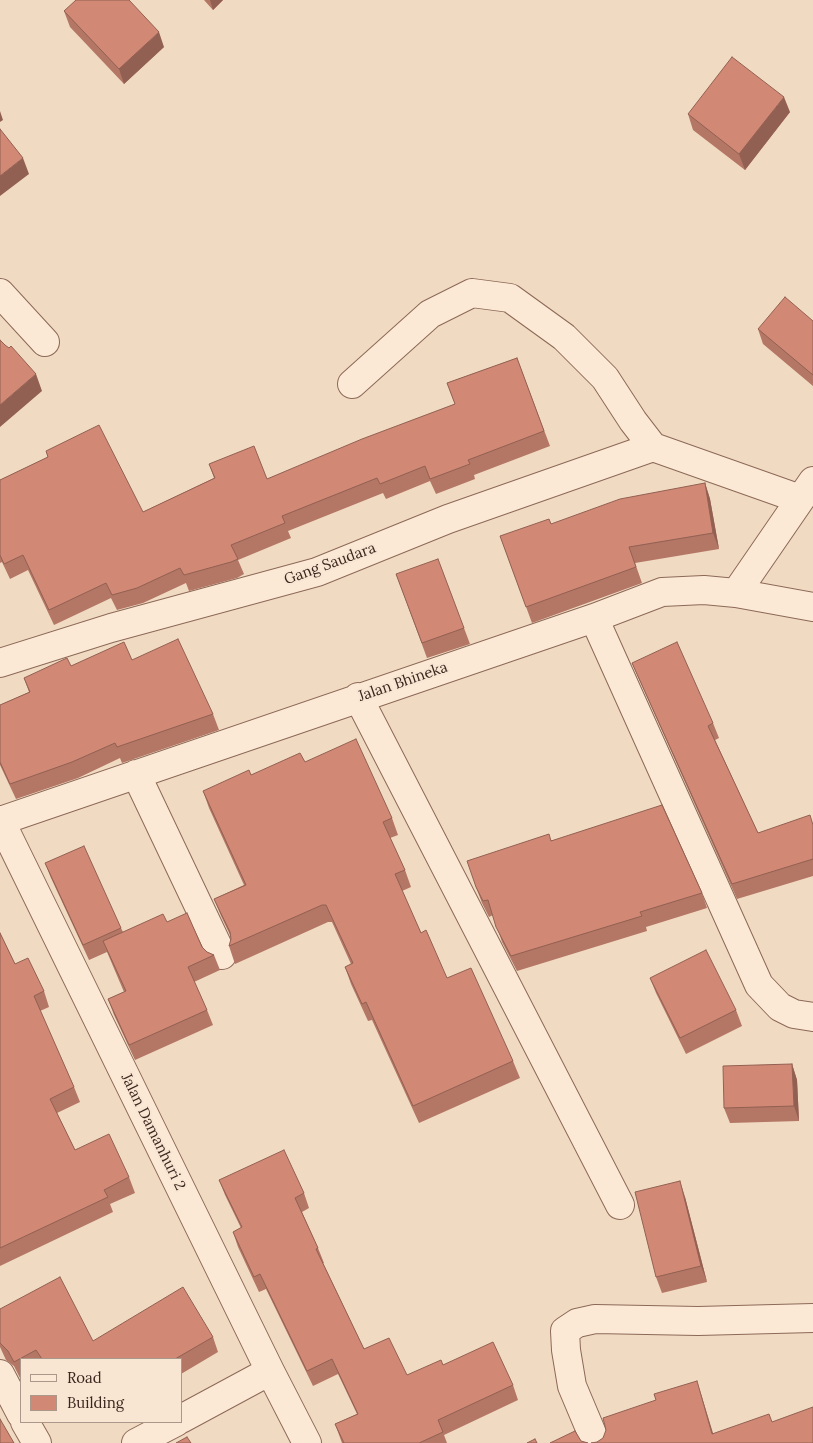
<!DOCTYPE html>
<style>
body{margin:0}
#map{position:relative;width:813px;height:1443px;overflow:hidden;background:#f1dac2;font-family:Lora,serif}
canvas{display:block}
.legend{position:absolute;left:20px;top:1358px;width:162px;height:65px;box-sizing:border-box;background:#f8e5d2;border:1px solid #ac988a;margin:0;padding:6px 9px;list-style:none;font-size:15px;color:#3b251d}
.legend li{display:flex;align-items:center;gap:10px;height:25px}
.legend b{width:25px;border:1px solid #ac988a}
</style>
<div id="map">
<canvas width="813" height="1443"></canvas>
<ul class="legend">
<li><b style="height:6px;background:#fbe9d6"></b>Road</li>
<li><b style="height:14px;background:#d18975"></b>Building</li>
</ul>
</div>
<script>
const ctx = document.querySelector('canvas').getContext('2d');
ctx.lineJoin = 'round';
const shape = rows => new Path2D(rows.map(r => 'M' + r).join(''));
function stroke(path, color, width, dash) { ctx.strokeStyle = color; ctx.lineWidth = width; ctx.lineCap = dash ? 'butt' : 'round'; ctx.setLineDash(dash || []); ctx.stroke(path); }
function fill(path, color) { ctx.fillStyle = color; ctx.fill(path, 'evenodd'); }
function write(font, color, halo, rows, align = 'center') {
  ctx.font = font + ' Lora,serif'; ctx.lineWidth = 4; ctx.setLineDash([]); ctx.textBaseline = 'middle'; ctx.strokeStyle = halo; ctx.fillStyle = color; for (const [text, x, y, turn = 0] of rows) {
    ctx.save(); ctx.translate(x, y); ctx.rotate((+turn || 0) * Math.PI / 180); ctx.textAlign = isNaN(turn) ? turn : align; if (halo) ctx.strokeText(text, 0, 0); ctx.fillText(text, 0, 0); ctx.restore();
  }
}
const minor = shape([
 [0,293,45,342],
 [352,384,430,314,472,293,510,298,564,337,605,378,633,421,653,447,800,499],
 [736,593,813,481],
 [594,618,759,985,780,1007,794,1014,813,1017],
 [0,663,111,628,317,572,448,519,653,447],
 [358,697,620,1205],
 [136,774,222,955],
 [0,820,270,1371,307,1443],
 [0,821,594,618,662,592,704,590,736,593,813,607],
 [0,1374,21,1414],
 [181,1419,270,1371],
 [25,1422,37,1443],
 [136,1443,176,1422],
 [596,1443,572,1386,566,1350,565,1331,577,1323,595,1319,698,1321,813,1318]
]);
const wall = shape([
 [204,0,223,0,213,10],
 [64,11,164,47,124,84,70,27],
 [790,112,745,170,693,130,688,114],
 [813,321,813,386,763,344,758,329],
 [517,358,550,446,474,475,475,479,436,494,430,481,386,499,383,493,288,531,291,538,238,560,244,574,237,578,189,591,186,583,143,603,117,610,111,598,54,625,28,570,10,579,2,562,0,563,0,480,48,457,46,451,143,512,214,478,209,464,267,479,455,404,447,383],
 [705,483,710,499,719,549,635,563,642,583,532,623,500,536,551,524],
 [396,574,464,628,470,644,427,658],
 [132,660,213,714,219,730,122,763,120,758,78,778,16,799,0,765,0,705,29,692,24,678,71,666],
 [632,663,713,723,719,738,715,740,758,833,813,825,813,876,737,899,638,677],
 [305,762,392,818,398,835,390,838,405,870,411,887,402,891,421,933,447,978,513,1061,520,1078,419,1123,372,1020,368,1021,351,984,345,967,351,964,332,922,328,922,235,964,229,946,231,939,231,937,221,916,214,899,244,885,209,808,203,791,251,775],
 [551,840,702,893,707,908,646,927,647,931,517,971,502,942,493,915,489,917,482,903,476,887],
 [45,863,121,928,123,932,167,922,202,947,207,952,214,955,220,970,194,982,207,1010,213,1025,135,1060,114,1015,108,999,124,992,107,952,89,960,51,878],
 [0,933,15,964,44,991,49,1007,40,1011,74,1087,80,1102,57,1113,75,1150,129,1177,135,1193,110,1204,113,1212,0,1266],
 [650,978,736,1010,742,1026,686,1054,656,993],
 [792,1064,797,1080,799,1121,730,1123,724,1108],
 [219,1180,304,1193,309,1208,302,1212,318,1248,324,1263,323,1263,364,1349,407,1375,443,1365,513,1385,518,1400,444,1435,447,1443,342,1443,335,1424,357,1414,338,1374,313,1386,266,1289,259,1292,238,1247,233,1232,241,1228,225,1195],
 [685,1197,707,1282,662,1293,656,1277],
 [0,1309,93,1341,213,1337,218,1352,181,1374,181,1359,21,1359,21,1377,20,1378,14,1366,6,1360,0,1347]
]);
const shadedWall = shape([
 [210,0,223,0,213,10],
 [159,32,164,47,124,84,119,69],
 [784,97,790,112,745,170,739,154],
 [0,111,3,120,0,122],
 [23,158,29,174,0,196,0,176],
 [36,374,42,391,0,427,0,405],
 [705,483,710,499,719,549,713,533],
 [792,1064,797,1080,799,1121,794,1106],
 [680,1181,685,1197,707,1282,701,1266],
 [697,1381,702,1397,716,1443,712,1434]
]);
const building = shape([
 [76,0,129,0,159,32,119,69,64,11,76,0],
 [732,57,784,97,739,154,688,114,732,57],
 [0,129,23,158,0,176,0,129],
 [785,297,813,321,813,375,758,329,785,297],
 [0,340,5,345,9,348,11,346,36,374,0,405,0,340],
 [517,358,544,431,468,460,470,464,430,479,425,466,380,484,377,478,282,516,285,523,231,545,238,559,231,562,184,575,180,568,137,588,112,595,106,583,49,610,23,555,4,564,0,555,0,480,48,457,46,451,99,425,143,512,215,478,209,464,254,446,267,479,362,439,455,404,447,383,517,358],
 [705,483,713,533,629,547,636,567,526,607,500,536,549,519,551,524,620,499,705,483],
 [438,559,464,628,422,643,396,574,438,559],
 [178,639,213,714,117,747,115,743,72,762,10,784,0,762,0,705,30,692,24,678,67,658,71,666,124,642,132,660,178,639],
 [677,642,713,723,708,726,758,833,810,815,813,825,813,859,732,884,632,663,677,642],
 [356,739,392,818,383,822,405,870,395,874,421,933,426,930,447,978,471,968,513,1061,413,1106,366,1002,362,1004,345,967,353,963,326,905,322,905,229,946,231,939,230,932,214,899,246,885,203,791,249,770,251,775,300,753,305,762,356,739],
 [662,805,702,893,640,912,642,916,511,956,496,927,488,900,483,901,476,887,467,861,549,834,551,841,662,805],
 [84,846,121,928,83,945,45,863,84,846],
 [187,913,202,947,207,952,214,955,188,967,207,1010,129,1045,108,999,126,991,103,941,163,914,167,922,187,913],
 [0,933,15,964,28,958,44,991,34,996,74,1087,50,1099,75,1150,109,1134,129,1177,104,1190,108,1197,0,1248,0,933],
 [706,950,736,1010,680,1038,650,978,706,950],
 [792,1064,794,1106,724,1108,723,1066,792,1064],
 [284,1150,304,1193,295,1198,318,1248,316,1249,364,1349,389,1338,407,1375,441,1360,443,1365,493,1342,513,1385,438,1420,443,1432,419,1443,344,1443,335,1424,358,1414,332,1359,307,1371,260,1274,254,1277,233,1232,242,1227,219,1180,284,1150],
 [680,1181,701,1266,656,1277,635,1192,680,1181],
 [60,1277,93,1341,183,1287,213,1337,175,1359,42,1359,36,1350,14,1362,8,1351,0,1343,0,1309,60,1277],
 [697,1381,712,1434,769,1414,772,1422,813,1407,813,1443,591,1443,597,1442,603,1438,606,1430,603,1418,656,1400,654,1394,697,1381],
 [0,1419,14,1443,0,1443,0,1419],
 [575,1431,581,1441,588,1443,550,1443,575,1431],
 [187,1437,191,1443,176,1443,187,1437],
 [535,1439,537,1443,527,1443,535,1439]
]);
const streetNames = [
 ["Gang Saudara",330,564,-20],
 ["Jalan Bhineka",403,682,-19],
 ["Jalan Damanhuri 2",153,1132,64]
];
stroke(minor, '#8c6958', 30);
stroke(minor, '#fbe9d6', 28);
fill(wall, '#b47665');
fill(shadedWall, '#926052');
fill(building, '#d18975');
stroke(building, '#926052', 1);
write('15px', '#3b251d', '#f8e5d2', streetNames);
</script>
